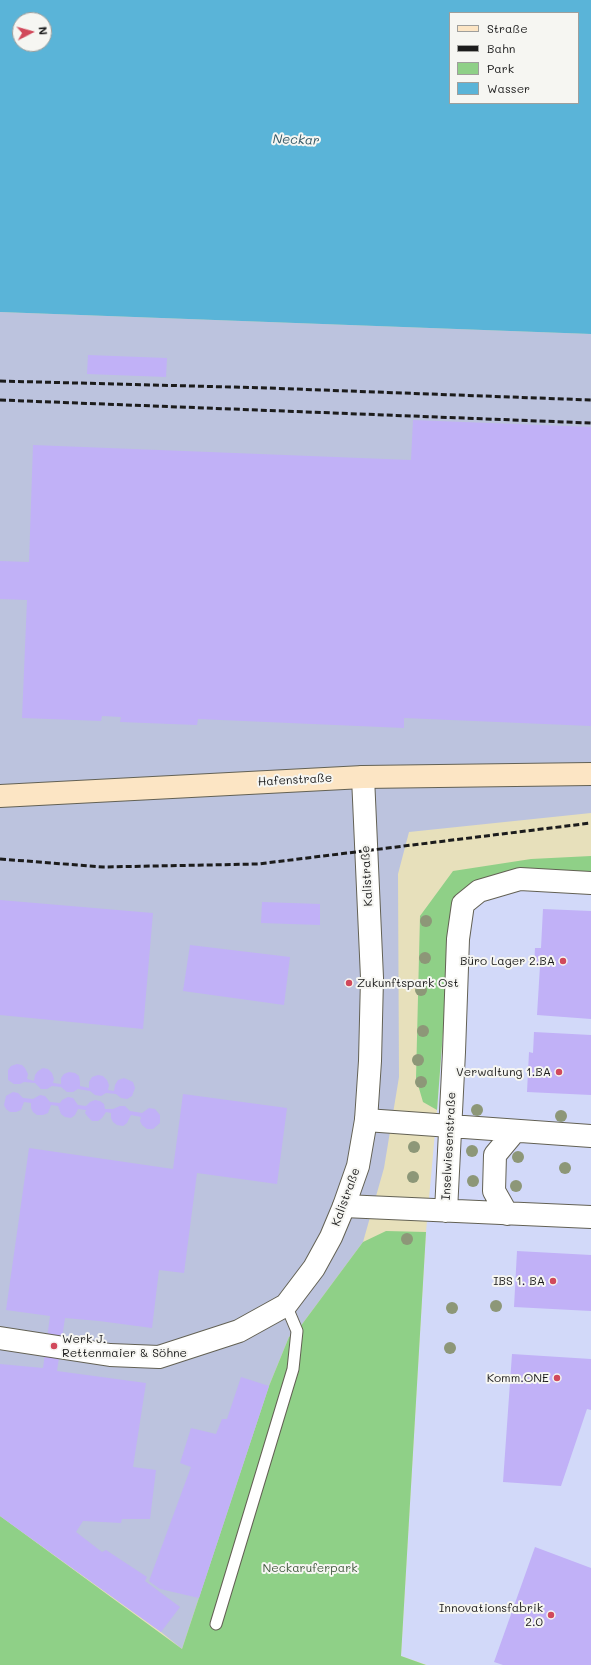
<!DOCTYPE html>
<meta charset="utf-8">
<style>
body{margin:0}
#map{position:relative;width:591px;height:1665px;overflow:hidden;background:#e7e0bb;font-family:Mali,sans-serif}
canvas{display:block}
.legend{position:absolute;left:449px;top:12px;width:130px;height:92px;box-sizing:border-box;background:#f6f6f2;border:1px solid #9f9f9c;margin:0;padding:5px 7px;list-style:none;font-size:12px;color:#1c1c1c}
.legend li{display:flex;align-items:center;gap:8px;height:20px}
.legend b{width:20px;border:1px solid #9f9f9c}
.north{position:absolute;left:12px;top:12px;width:40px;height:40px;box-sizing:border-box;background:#f6f6f2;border:1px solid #9f9f9c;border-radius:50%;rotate:84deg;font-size:11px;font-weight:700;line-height:16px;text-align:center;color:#1c1c1c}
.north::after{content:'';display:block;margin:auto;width:14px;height:18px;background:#d1495b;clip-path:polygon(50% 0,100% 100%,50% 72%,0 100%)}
</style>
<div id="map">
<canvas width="591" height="1665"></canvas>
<ul class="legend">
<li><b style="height:5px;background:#fce5c4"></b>Straße</li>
<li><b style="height:5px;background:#1c1c1c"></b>Bahn</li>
<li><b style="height:11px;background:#8fd087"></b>Park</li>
<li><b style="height:11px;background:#5ab4d8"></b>Wasser</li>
</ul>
<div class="north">N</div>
</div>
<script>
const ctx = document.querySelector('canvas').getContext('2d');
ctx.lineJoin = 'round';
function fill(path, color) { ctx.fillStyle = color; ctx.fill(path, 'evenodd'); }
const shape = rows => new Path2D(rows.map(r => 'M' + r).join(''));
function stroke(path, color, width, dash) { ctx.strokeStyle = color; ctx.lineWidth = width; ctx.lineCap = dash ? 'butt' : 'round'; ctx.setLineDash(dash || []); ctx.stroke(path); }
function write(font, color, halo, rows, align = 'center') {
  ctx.font = font + ' Mali,sans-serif'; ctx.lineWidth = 4; ctx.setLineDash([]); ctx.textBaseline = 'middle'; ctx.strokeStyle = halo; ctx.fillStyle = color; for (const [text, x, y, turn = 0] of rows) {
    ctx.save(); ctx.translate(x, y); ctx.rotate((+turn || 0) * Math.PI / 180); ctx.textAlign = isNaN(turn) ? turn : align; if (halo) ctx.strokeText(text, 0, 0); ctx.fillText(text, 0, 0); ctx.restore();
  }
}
const built = shape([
 [521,875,591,875,591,1665,427,1665,401,1656,426,1232,437,1110,453,902,468,885]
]);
const industrial = shape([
 [0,312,591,334,591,813,409,832,398,874,399,1077,384,1168,363,1242,297,1331,289,1337,269,1386,182,1649,161,1632,0,1516]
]);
const green = shape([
 [591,856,591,875,521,875,469,885,453,902,437,1110,423,1102,416,1078,420,916,453,871,531,859],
 [386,1231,426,1232,401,1656,426,1665,0,1665,0,1516,182,1649,269,1386,289,1337,297,1331,363,1242]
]);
const water = shape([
 [0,0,591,0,591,334,0,312],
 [450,13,578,13,578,103,450,103],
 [20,20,44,20,44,44,20,44]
]);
const building = shape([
 [88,355,167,358,166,377,87,374],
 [413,420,591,427,591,726,404,718,404,728,198,719,197,725,120,722,121,717,102,716,101,721,22,718,27,600,0,599,0,561,29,562,33,445,411,460],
 [0,900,153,913,143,1029,0,1015],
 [262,902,320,904,320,925,261,923],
 [543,909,591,911,591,1019,537,1015,540,966,534,966,535,948,541,948],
 [190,945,290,957,284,1005,183,991],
 [534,1032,591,1035,591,1095,527,1092,529,1052,533,1053],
 [17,1064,22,1065,25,1068,28,1074,27,1079,34,1081,35,1075,38,1071,43,1068,48,1069,52,1073,54,1079,53,1083,61,1084,61,1078,64,1074,69,1072,75,1073,79,1076,80,1082,80,1086,89,1088,89,1082,92,1077,98,1075,103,1076,107,1080,109,1085,108,1090,114,1091,115,1085,118,1080,124,1078,133,1082,135,1088,132,1096,127,1099,121,1098,116,1094,106,1093,101,1096,95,1095,90,1091,78,1089,73,1092,67,1092,61,1087,52,1086,47,1089,41,1089,35,1083,24,1082,20,1084,14,1084,8,1080,8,1070,11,1066],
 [13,1092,18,1093,23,1098,33,1099,40,1095,45,1096,50,1102,60,1103,62,1100,68,1097,73,1098,78,1105,86,1106,90,1102,95,1100,100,1101,104,1104,105,1109,113,1109,120,1106,125,1106,130,1111,142,1113,149,1108,155,1109,160,1115,160,1123,153,1129,147,1129,142,1125,140,1121,141,1117,131,1115,127,1123,123,1126,117,1125,113,1122,111,1118,111,1113,106,1112,102,1118,98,1121,92,1121,88,1117,85,1113,86,1110,78,1109,75,1115,71,1118,65,1117,61,1114,58,1106,51,1105,48,1113,43,1115,37,1115,33,1112,31,1108,31,1103,24,1102,21,1110,16,1112,10,1112,6,1109,4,1105,6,1096],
 [183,1094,287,1108,277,1184,197,1173,184,1273,159,1270,152,1328,99,1321,65,1318,57,1371,146,1383,133,1467,156,1470,150,1519,122,1519,121,1523,83,1521,76,1532,102,1552,106,1550,147,1577,145,1581,180,1607,161,1632,0,1516,0,1364,43,1368,50,1316,6,1310,29,1148,173,1169],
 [517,1251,591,1255,591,1311,514,1307],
 [512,1354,591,1359,591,1410,587,1409,561,1486,503,1482],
 [241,1377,269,1386,199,1598,160,1589,149,1581,191,1467,180,1463,191,1428,216,1434,222,1419,227,1419],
 [535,1547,591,1568,591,1665,503,1665,494,1662]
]);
const service = shape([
 [216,1624,293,1369,297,1331,286,1305]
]);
const minor = shape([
 [366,1120,591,1136],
 [344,1206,591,1217],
 [446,1211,454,1052,458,939,463,904,479,891,520,879,591,883],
 [507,1214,494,1191,495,1155,515,1131]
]);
const tertiary = shape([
 [0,1338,110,1355,159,1357,239,1331,286,1305,314,1268,331,1237,344,1206,358,1166,366,1120,370,1061,372,978,363,777]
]);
const secondary = shape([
 [0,796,363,777,591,774]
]);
const rail = shape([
 [0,381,268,388,591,400],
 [0,400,591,423],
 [0,859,103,867,258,864,591,823]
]);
const trees = [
 [426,921],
 [425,958],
 [421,990],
 [423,1031],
 [418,1060],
 [421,1082],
 [477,1110],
 [561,1116],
 [414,1147],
 [472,1151],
 [518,1157],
 [565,1168],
 [413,1177],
 [473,1181],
 [516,1186],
 [407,1239],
 [496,1306],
 [452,1308],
 [450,1348]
];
const markers = [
 [563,961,4,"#d1495b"],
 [349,983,4,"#d1495b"],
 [559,1072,4,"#d1495b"],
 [553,1281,4,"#d1495b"],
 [54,1346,4,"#d1495b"],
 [557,1378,4,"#d1495b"],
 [551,1615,4,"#d1495b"]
];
const streetNames = [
 ["Hafenstraße",295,780,-3],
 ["Kalistraße",367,876,-93],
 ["Inselwiesenstraße",449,1146,-87],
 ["Kalistraße",346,1197,-70]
];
const poiNames = [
 ["Büro Lager 2.BA",555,961],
 ["Zukunftspark Ost",357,983,"left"],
 ["Verwaltung 1.BA",551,1072],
 ["IBS 1. BA",545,1281],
 ["Werk J.",62,1339,"left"],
 ["Rettenmaier & Söhne",62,1353,"left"],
 ["Komm.ONE",549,1378],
 ["Innovationsfabrik",543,1608],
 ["2.0",543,1622]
];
const parkNames = [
 ["Neckaruferpark",310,1568]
];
const waterNames = [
 ["Neckar",296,140,2]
];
fill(built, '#d2d9f9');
fill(industrial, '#bcc3de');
fill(green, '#8fd087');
fill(water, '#5ab4d8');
fill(building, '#c1b1f7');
stroke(service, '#636154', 13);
stroke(minor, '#636154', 24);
stroke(tertiary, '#636154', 24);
stroke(secondary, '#636154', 24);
stroke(service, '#fff', 11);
stroke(minor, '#fff', 22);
stroke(tertiary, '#fff', 22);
stroke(secondary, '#fce5c4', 22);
stroke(rail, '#1c1c1c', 3, [6, 3]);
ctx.fillStyle = '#8d9778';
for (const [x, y] of trees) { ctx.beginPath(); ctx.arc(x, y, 6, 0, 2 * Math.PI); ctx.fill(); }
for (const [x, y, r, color] of markers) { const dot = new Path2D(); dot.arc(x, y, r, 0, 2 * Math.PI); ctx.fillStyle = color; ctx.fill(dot); stroke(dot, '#f6f6f2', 1.5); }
write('12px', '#1c1c1c', '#f6f6f2', streetNames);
write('12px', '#1c1c1c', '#f6f6f2', poiNames, 'right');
write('12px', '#445b41', '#f6f6f2', parkNames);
write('italic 13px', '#355967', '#f6f6f2', waterNames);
</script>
